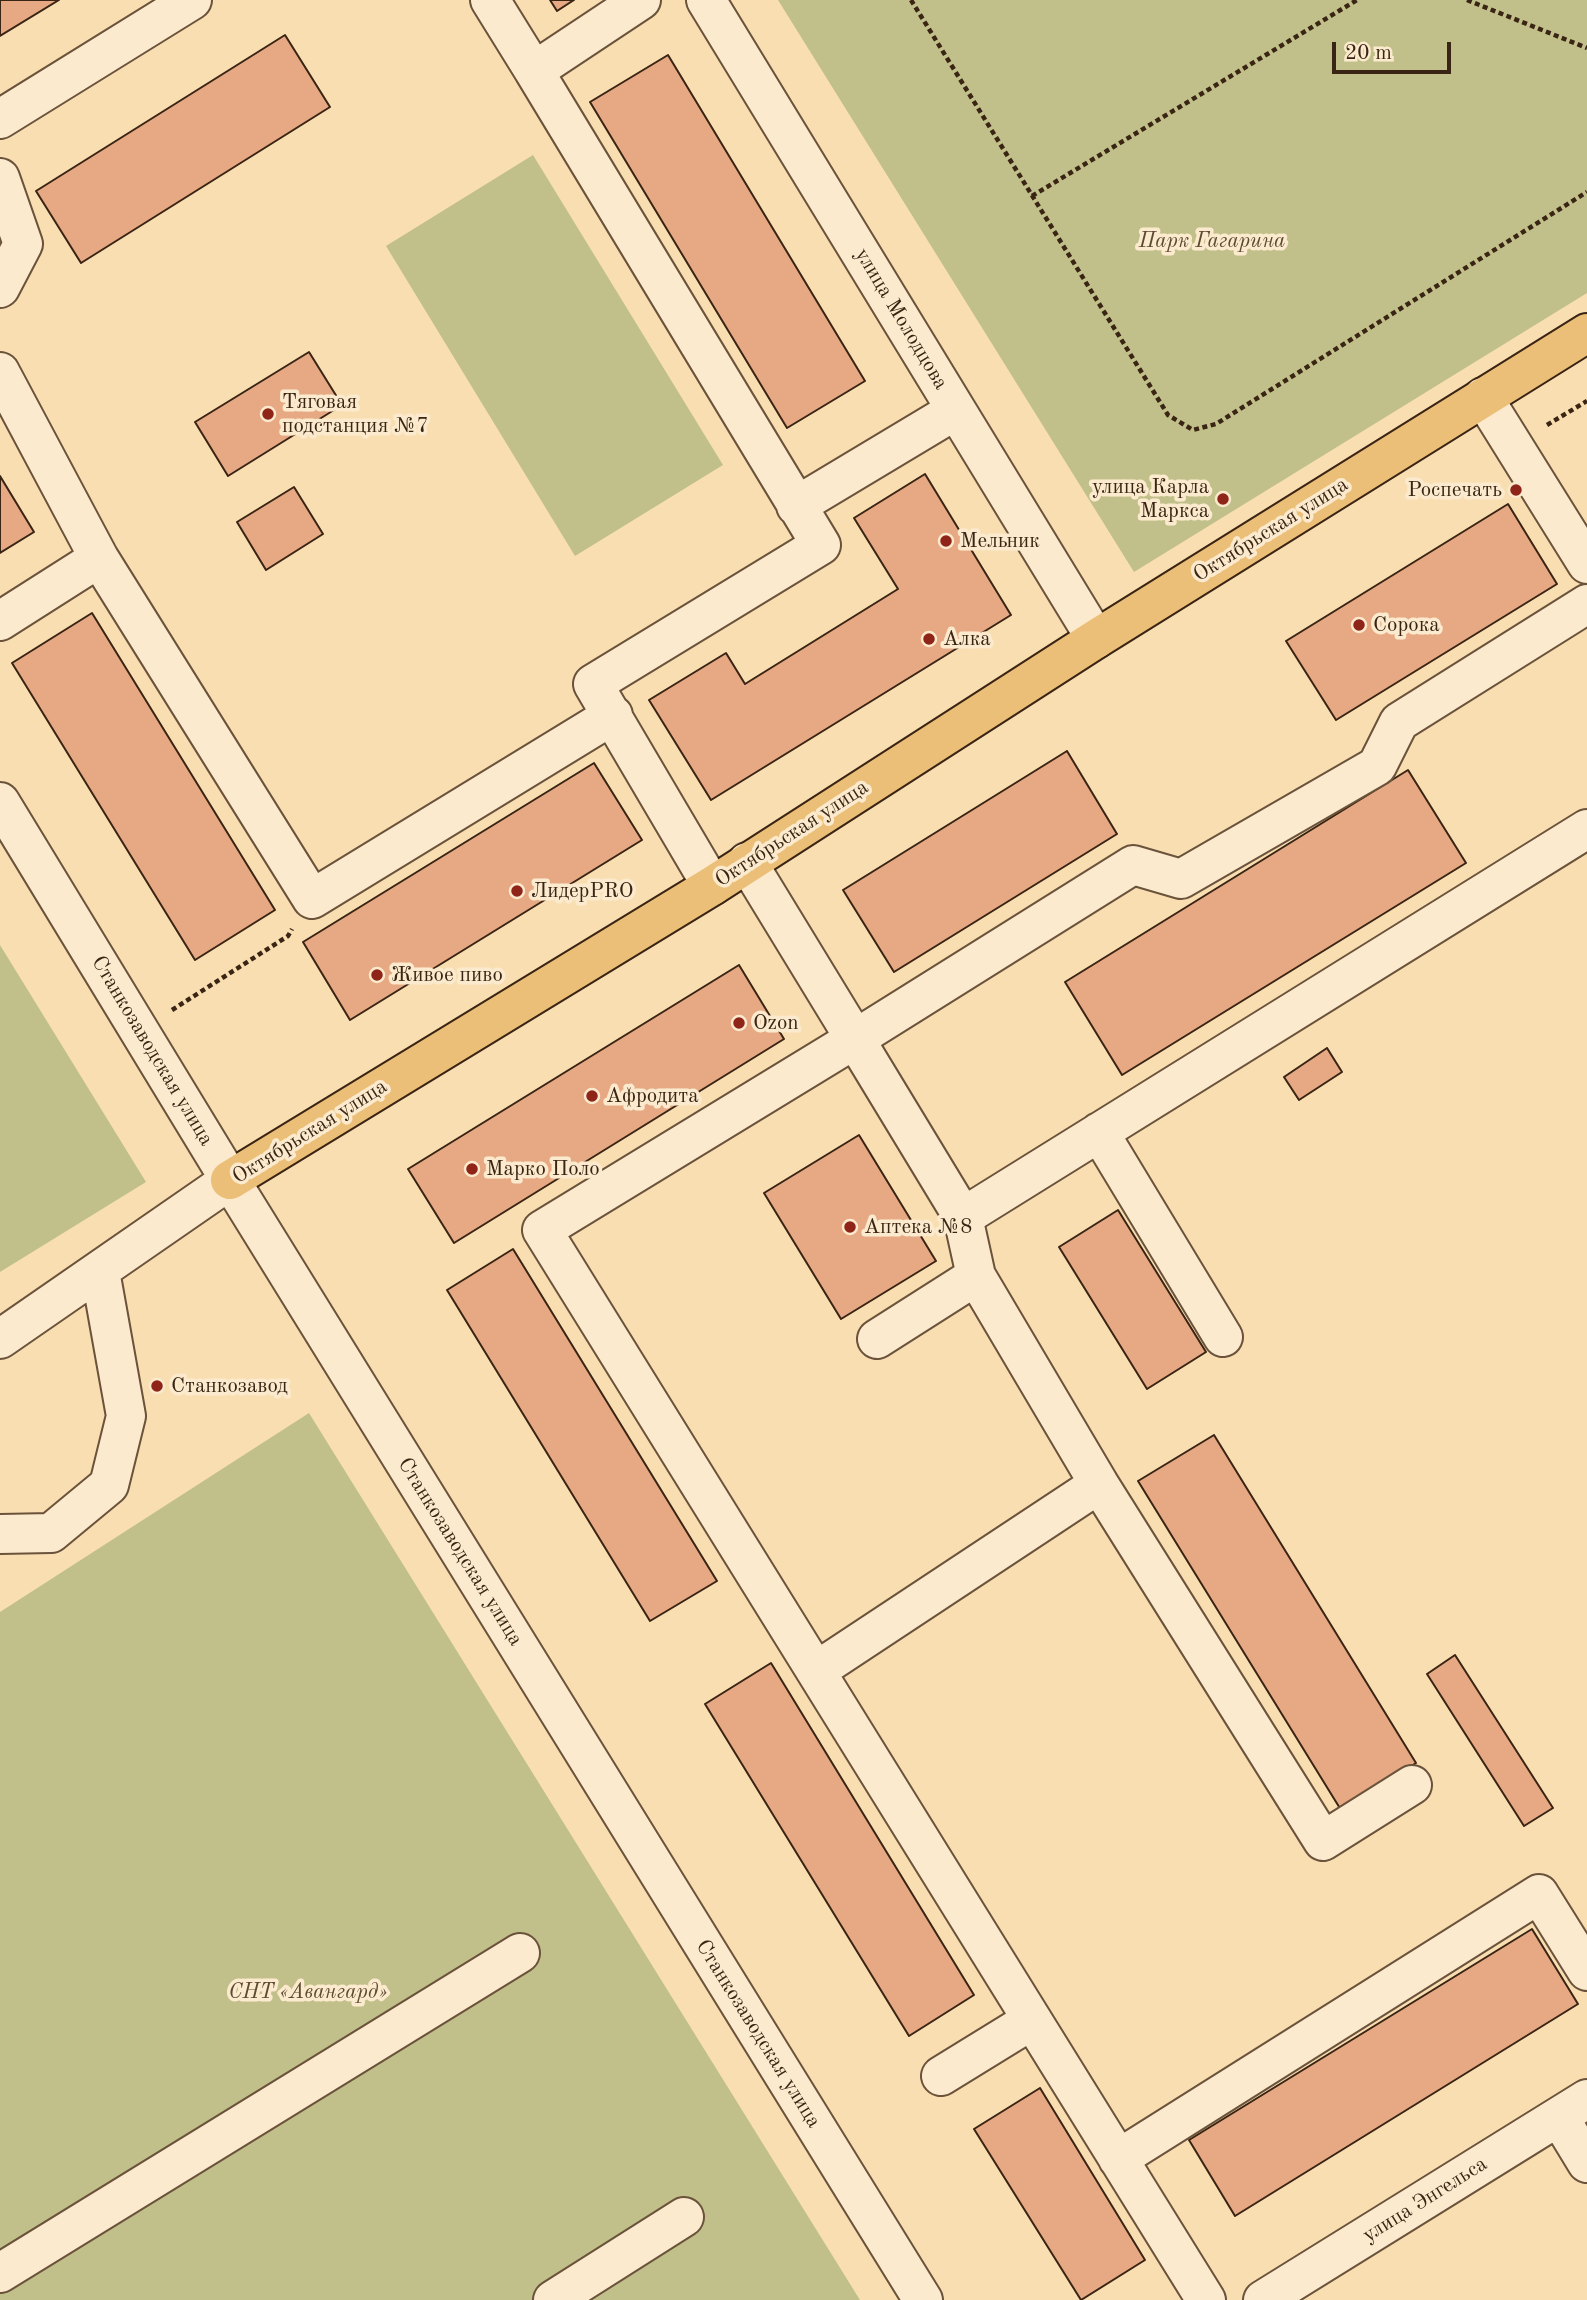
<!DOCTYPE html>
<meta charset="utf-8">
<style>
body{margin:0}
#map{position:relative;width:1587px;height:2300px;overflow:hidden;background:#f9deb2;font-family:"Old Standard TT",serif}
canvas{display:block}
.scale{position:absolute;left:1332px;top:42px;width:119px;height:32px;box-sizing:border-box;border:4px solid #3a2413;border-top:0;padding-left:9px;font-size:21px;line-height:24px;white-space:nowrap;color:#3a2413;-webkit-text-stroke:5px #fbeacd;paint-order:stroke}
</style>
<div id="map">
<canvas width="1587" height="2300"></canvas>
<div class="scale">20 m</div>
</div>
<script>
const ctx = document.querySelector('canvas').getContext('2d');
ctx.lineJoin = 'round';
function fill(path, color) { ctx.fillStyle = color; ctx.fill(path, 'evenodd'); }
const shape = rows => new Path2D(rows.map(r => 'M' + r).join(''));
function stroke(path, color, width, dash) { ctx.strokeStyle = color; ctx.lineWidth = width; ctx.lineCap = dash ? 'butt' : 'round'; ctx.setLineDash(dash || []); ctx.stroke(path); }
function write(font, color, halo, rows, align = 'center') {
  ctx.font = font + ' "Old Standard TT",serif'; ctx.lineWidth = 7; ctx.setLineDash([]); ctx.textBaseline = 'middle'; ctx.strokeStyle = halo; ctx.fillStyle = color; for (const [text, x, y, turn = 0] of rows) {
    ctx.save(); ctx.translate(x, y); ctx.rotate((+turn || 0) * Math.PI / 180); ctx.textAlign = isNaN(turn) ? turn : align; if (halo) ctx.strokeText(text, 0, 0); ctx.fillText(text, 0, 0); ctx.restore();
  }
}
const green = shape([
 [778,0,1587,0,1587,293,1134,572],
 [533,155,723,465,575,556,386,246],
 [0,945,146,1182,0,1272],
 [309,1413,860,2300,0,2300,0,1612]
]);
const building = shape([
 [0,0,59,0,0,36,0,0],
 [550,0,574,0,557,11,550,0],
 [285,35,330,107,81,263,36,191,285,35],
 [668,55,865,381,787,428,590,102,668,55],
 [309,352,342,405,228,476,195,422,309,352],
 [925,474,1011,615,711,800,649,700,726,653,745,684,898,589,854,518,925,474],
 [0,476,34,532,0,553,0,476],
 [294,487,323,534,266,570,237,522,294,487],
 [1508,504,1557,584,1336,720,1286,641,1508,504],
 [92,613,275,910,195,960,12,663,92,613],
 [1067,751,1117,834,894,972,843,890,1067,751],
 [594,763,642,840,350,1020,303,942,594,763],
 [1408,770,1466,863,1122,1075,1065,982,1408,770],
 [739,965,784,1039,454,1243,408,1169,739,965],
 [1327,1048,1342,1072,1299,1100,1284,1077,1327,1048],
 [859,1135,936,1261,841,1319,764,1193,859,1135],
 [1118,1210,1206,1352,1147,1389,1059,1247,1118,1210],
 [513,1249,717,1581,650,1621,447,1290,513,1249],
 [1214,1435,1416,1763,1341,1810,1138,1481,1214,1435],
 [1455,1655,1553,1808,1524,1826,1427,1674,1455,1655],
 [771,1663,974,1995,909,2036,705,1704,771,1663],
 [1532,1929,1578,2004,1235,2216,1189,2140,1532,1929],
 [1040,2088,1145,2260,1081,2300,974,2129,1040,2088]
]);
const path = shape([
 [911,0,1168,415,1193,430,1216,424,1587,192],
 [1467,0,1587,48],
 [1032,196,1357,0],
 [1547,425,1587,401],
 [172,1010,288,936,292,929]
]);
const minor = shape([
 [490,0,534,71,641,0],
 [706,0,1096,639],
 [534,71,821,545,593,684,712,886],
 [0,119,192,0],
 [0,178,23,244,0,288],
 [0,372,99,558],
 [1483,397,1587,564],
 [796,506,956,410],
 [0,621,99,558,312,899,613,715],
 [0,802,230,1180,923,2300],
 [747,862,855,1039,542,1230,1206,2300],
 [1099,1132,1223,1337],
 [963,1217,1587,829],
 [0,1339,230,1180],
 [877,1339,976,1276],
 [0,1534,51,1533,109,1485,126,1416,100,1271],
 [816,1671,1099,1484],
 [1412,1785,1323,1841,1099,1484,976,1276,963,1217,855,1039,1133,865,1181,879,1377,766,1399,722,1587,604],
 [941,2076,1032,2020],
 [1559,2117,1587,2163],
 [1118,2159,1539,1894,1587,1971],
 [0,2273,520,1953],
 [553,2300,684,2217],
 [1263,2300,1587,2099]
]);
const major = shape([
 [230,1180,712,886,1096,639,1587,333]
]);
const markers = [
 [268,414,7,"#8f2418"],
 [1516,490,7,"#8f2418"],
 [1223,499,7,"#8f2418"],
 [946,541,7,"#8f2418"],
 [1359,625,7,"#8f2418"],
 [929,639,7,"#8f2418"],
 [517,891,7,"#8f2418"],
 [377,975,7,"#8f2418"],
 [739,1023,7,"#8f2418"],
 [592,1096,7,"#8f2418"],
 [472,1169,7,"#8f2418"],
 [850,1227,7,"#8f2418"],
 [157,1386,7,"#8f2418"]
];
const parkNames = [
 ["Парк Гагарина",1212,241],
 ["СНТ «Авангард»",308,1992]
];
const streetNames = [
 ["улица Молодцова",901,319,59],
 ["Октябрьская улица",1271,530,-32],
 ["Октябрьская улица",792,834,-33],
 ["Станкозаводская улица",152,1051,59],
 ["Октябрьская улица",310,1132,-32],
 ["Станкозаводская улица",460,1552,58],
 ["Станкозаводская улица",758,2034,58],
 ["улица Энгельса",1425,2200,-32]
];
const poiNames = [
 ["Тяговая",282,402],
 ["подстанция №7",282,426],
 ["улица Карла",1209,487,"right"],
 ["Маркса",1209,511,"right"],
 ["Роспечать",1502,490,"right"],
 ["Мельник",960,541],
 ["Сорока",1373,625],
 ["Алка",943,639],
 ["ЛидерPRO",531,891],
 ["Живое пиво",391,975],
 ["Ozon",753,1023],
 ["Афродита",606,1096],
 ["Марко Поло",486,1169],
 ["Аптека №8",864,1227],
 ["Станкозавод",171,1386]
];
fill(green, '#c1c08a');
fill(building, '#e6a984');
stroke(building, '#3a2413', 2);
stroke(minor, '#6a523b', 42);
stroke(major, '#3a2413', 42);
stroke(path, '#3a2413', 4.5, [5, 3.5]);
stroke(minor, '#fbeacd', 38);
stroke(major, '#ecbf79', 38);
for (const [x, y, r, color] of markers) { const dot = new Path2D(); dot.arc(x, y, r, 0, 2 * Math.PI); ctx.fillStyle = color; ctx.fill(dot); stroke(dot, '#fbeacd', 2.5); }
write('italic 21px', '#5c4b31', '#fbeacd', parkNames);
write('21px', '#3a2413', '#fbeacd', streetNames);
write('21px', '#3a2413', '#fbeacd', poiNames, 'left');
</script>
